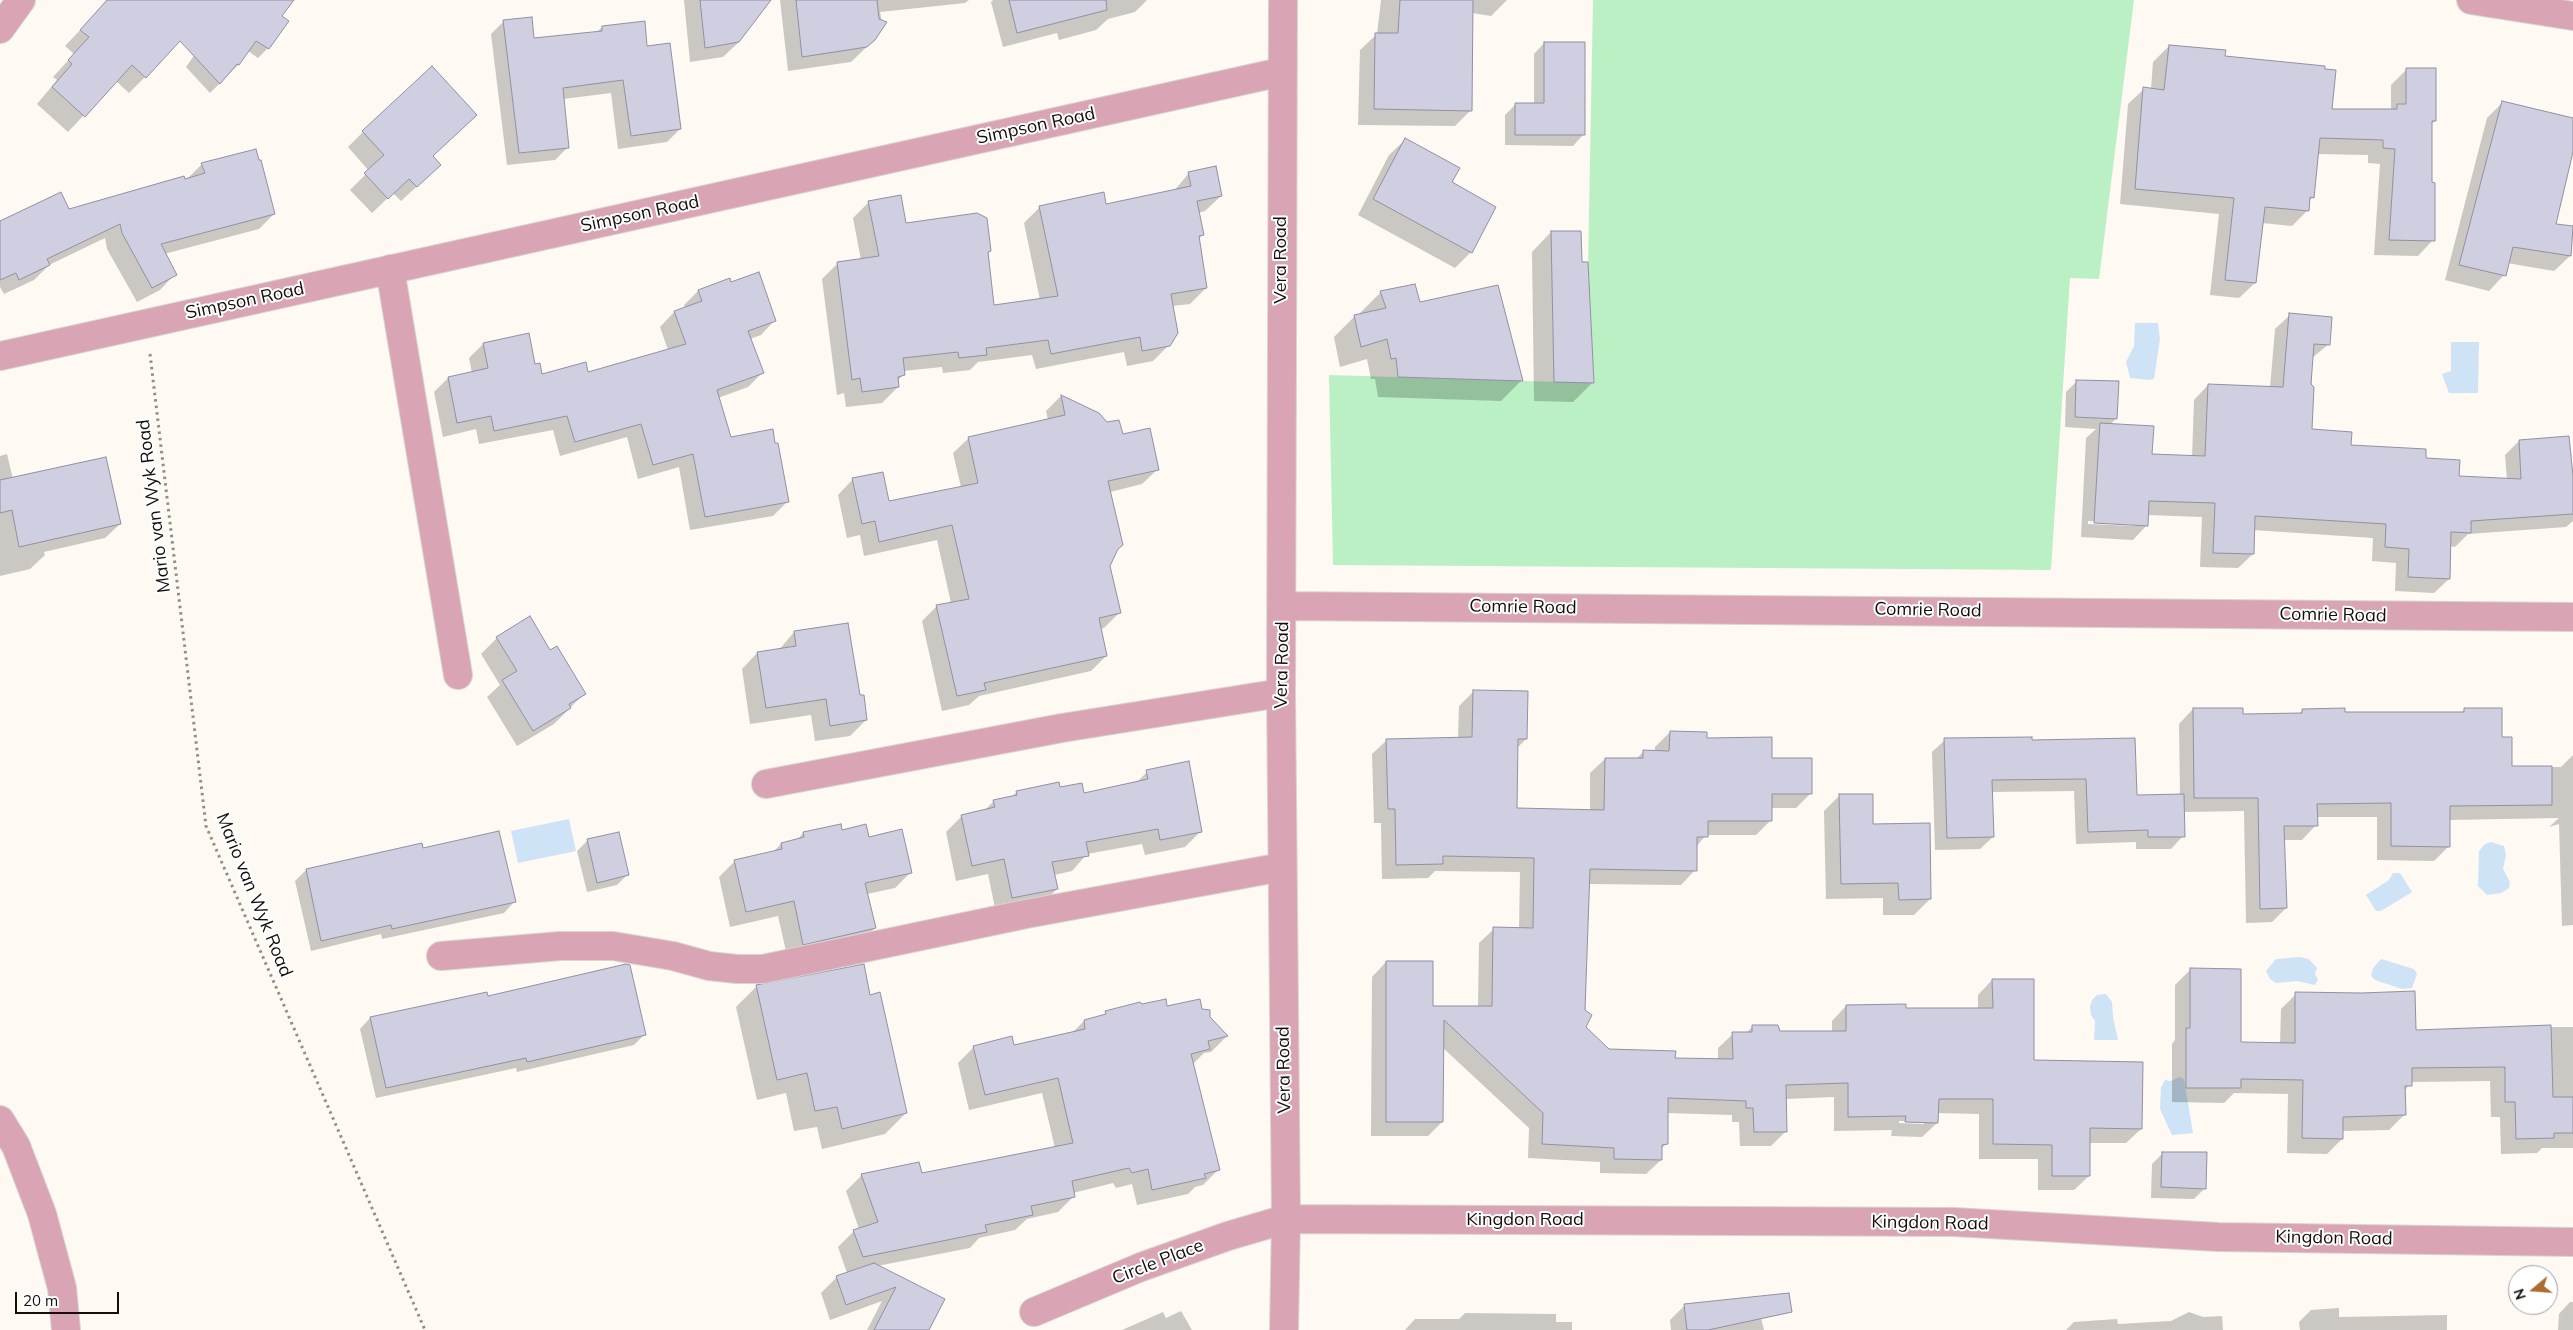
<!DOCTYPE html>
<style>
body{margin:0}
#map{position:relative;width:2573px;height:1330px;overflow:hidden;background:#fef9f3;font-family:Mulish,sans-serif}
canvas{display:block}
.north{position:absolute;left:2508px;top:1265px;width:50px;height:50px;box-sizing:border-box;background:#fff;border:1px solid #a19f9d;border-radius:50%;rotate:252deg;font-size:14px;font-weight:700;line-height:20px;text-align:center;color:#140f0a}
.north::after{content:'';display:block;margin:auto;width:18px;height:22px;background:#aa6c31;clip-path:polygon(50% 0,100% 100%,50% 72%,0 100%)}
.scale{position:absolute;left:15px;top:1292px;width:104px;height:22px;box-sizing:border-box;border:2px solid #140f0a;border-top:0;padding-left:6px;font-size:15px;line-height:18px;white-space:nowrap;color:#140f0a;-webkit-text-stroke:4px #fff;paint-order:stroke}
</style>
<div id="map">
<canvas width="2573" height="1330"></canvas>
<div class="north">N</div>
<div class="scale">20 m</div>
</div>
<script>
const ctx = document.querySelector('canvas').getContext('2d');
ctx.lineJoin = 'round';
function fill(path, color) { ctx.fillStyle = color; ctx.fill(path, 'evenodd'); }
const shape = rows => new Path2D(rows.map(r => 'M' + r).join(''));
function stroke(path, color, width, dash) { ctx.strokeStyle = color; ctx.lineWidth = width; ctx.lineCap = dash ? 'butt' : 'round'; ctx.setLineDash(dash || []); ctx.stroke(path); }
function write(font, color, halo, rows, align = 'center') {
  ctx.font = font + ' Mulish,sans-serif'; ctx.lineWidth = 4; ctx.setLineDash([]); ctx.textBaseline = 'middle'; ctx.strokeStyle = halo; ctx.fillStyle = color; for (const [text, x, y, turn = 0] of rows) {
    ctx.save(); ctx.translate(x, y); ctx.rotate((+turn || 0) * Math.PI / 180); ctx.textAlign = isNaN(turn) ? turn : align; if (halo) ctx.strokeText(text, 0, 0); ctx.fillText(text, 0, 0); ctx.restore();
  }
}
const green = shape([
 [1593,0,2134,0,2099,279,2070,278,2051,570,1333,565,1329,375,1594,383,1588,266]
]);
const water = shape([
 [2135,323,2158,323,2160,339,2154,379,2149,380,2130,378,2126,362,2134,346],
 [2451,342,2479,342,2478,393,2449,393,2442,374,2451,371],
 [569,819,576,851,518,863,511,831],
 [2491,842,2504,846,2506,855,2503,869,2510,882,2509,888,2501,893,2487,895,2478,886,2479,851,2485,844],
 [2393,873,2400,873,2412,892,2381,911,2376,911,2366,895,2389,880],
 [2300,957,2309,959,2317,968,2315,974,2318,979,2315,985,2297,981,2276,983,2270,979,2266,971,2276,959],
 [2381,959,2414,969,2417,974,2412,988,2402,989,2375,980,2371,976,2373,968],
 [2106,994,2112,1002,2113,1017,2118,1040,2094,1040,2095,1021,2091,1015,2090,1007,2092,1000,2097,995],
 [2179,1077,2184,1079,2193,1133,2172,1135,2160,1109,2161,1088,2165,1080,2171,1081]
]);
const shadow = shape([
 [141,0,190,0,162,58,145,77,129,93,116,81,68,132,37,104,57,80,53,77,74,54,65,46,101,8],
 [233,0,292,0,281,17,287,21,268,48,258,58,248,51,238,65,210,93,186,67],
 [684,0,769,0,739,42,723,57,690,62],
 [780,0,969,0,965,3,880,12,883,26,874,40,851,62,788,71],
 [993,0,1147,0,1135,12,1108,19,1096,30,1059,40,1057,33,1003,47,991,2],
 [1381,0,1507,0,1491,16,1472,13,1471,110,1455,126,1358,125,1360,50,1377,34],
 [504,21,533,39,597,32,602,27,646,47,680,129,667,142,618,149,611,93,563,99,568,147,555,160,507,165,491,34],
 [1544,43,1583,135,1573,146,1505,145,1505,115,1516,104,1534,104,1534,54],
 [2169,46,2224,57,2330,111,2391,110,2391,85,2407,69,2435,121,2431,124,2430,183,2433,240,2418,256,2374,255,2380,164,2368,163,2368,155,2317,154,2313,197,2309,201,2308,210,2292,226,2262,223,2255,283,2239,298,2210,295,2219,214,2120,204,2128,104,2144,89,2151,89,2153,62],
 [2503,102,2573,119,2573,147,2554,225,2573,228,2573,234,2570,256,2554,271,2507,263,2504,275,2489,291,2445,280,2487,118],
 [363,132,432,156,424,180,401,201,393,193,372,213,350,190,369,171,348,147],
 [1405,140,1450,183,1471,252,1455,268,1358,215,1389,155],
 [202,164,274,214,259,229,164,254,175,274,160,290,137,302,107,249,105,238,49,265,34,280,4,294,0,287,0,222,69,211,187,179],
 [1189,173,1221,196,1205,211,1198,213,1203,235,1198,239,1206,288,1190,304,1172,306,1169,345,1153,361,1127,366,1124,352,1036,369,1032,355,978,362,970,370,943,373,942,367,903,371,903,375,897,381,898,387,882,403,846,407,844,393,837,395,822,279,838,263,861,260,853,218,869,202,905,224,990,251,987,254,993,307,1040,300,1024,223,1040,207,1105,205,1174,191],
 [1551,232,1593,382,1573,402,1534,401,1532,252],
 [730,284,775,320,761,335,750,339,762,373,748,387,718,398,730,438,787,502,773,516,690,530,679,467,638,479,627,437,560,456,553,430,479,444,476,429,443,437,434,392,448,378,472,373,469,358,483,344,534,366,541,376,587,373,668,350,660,327,674,312,685,308,684,305,698,291],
 [1381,292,1419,304,1522,380,1501,401,1378,397,1375,379,1371,379,1367,359,1340,367,1334,337,1355,316,1361,315,1360,313],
 [2290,315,2329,344,2312,358,2311,430,2350,446,2424,459,2458,478,2507,480,2505,455,2519,441,2573,477,2573,521,2566,527,2468,534,2455,547,2450,546,2449,579,2434,593,2395,591,2396,563,2372,561,2373,538,2253,530,2253,554,2238,568,2200,567,2202,517,2147,515,2147,525,2133,540,2081,537,2086,438,2096,429,2065,427,2066,392,2077,381,2116,418,2110,425,2151,455,2192,457,2194,400,2208,385,2270,388,2275,329],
 [2088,521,2135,524,2135,526,2088,524],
 [1061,396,1098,414,1158,469,1142,484,1110,492,1116,550,1109,565,1119,613,1104,628,1100,629,1106,656,1091,671,979,696,969,705,942,711,922,621,937,606,951,603,937,540,864,556,860,535,847,538,838,495,853,479,888,502,961,487,953,453,969,438,1048,420,1046,411],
 [7,454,13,479,120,524,105,538,44,552,45,555,30,569,0,576,0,456],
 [794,632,859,696,866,720,850,736,815,741,811,715,750,724,742,669,757,653,779,650],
 [497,638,550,652,584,694,554,724,517,746,487,697,500,685,481,654],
 [1473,692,1526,739,1517,748,1515,810,1590,811,1590,773,1605,759,1636,759,1643,752,1655,752,1655,747,1670,732,1706,739,1770,759,1811,793,1796,808,1770,808,1770,821,1756,835,1706,835,1695,848,1695,870,1681,885,1588,884,1585,1027,1609,1051,1674,1059,1718,1060,1718,1048,1733,1034,1746,1033,1752,1027,1780,1033,1832,1032,1832,1021,1846,1006,1905,1009,1978,1009,1978,995,1992,980,2033,1061,2141,1129,2126,1143,2089,1143,2089,1176,2074,1190,2038,1190,2038,1159,1979,1159,1979,1114,1937,1113,1937,1123,1922,1137,1891,1136,1892,1130,1834,1131,1834,1097,1785,1099,1786,1131,1771,1146,1740,1146,1739,1122,1732,1122,1732,1115,1667,1113,1666,1144,1661,1149,1661,1160,1646,1174,1600,1173,1600,1162,1528,1158,1529,1128,1442,1047,1442,1122,1428,1136,1371,1136,1372,977,1386,962,1432,1007,1478,1007,1479,943,1494,929,1519,929,1520,872,1435,871,1428,878,1382,879,1381,823,1374,823,1372,754,1387,740,1458,738,1459,706],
 [1899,1121,1924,1122,1924,1124,1899,1123],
 [2193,709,2242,715,2299,714,2303,710,2343,713,2461,713,2464,710,2501,738,2511,767,2561,767,2573,755,2573,925,2562,926,2559,824,2549,827,2559,818,2449,820,2449,846,2434,861,2377,860,2377,817,2316,817,2316,825,2302,840,2284,840,2286,908,2272,922,2246,923,2244,811,2183,812,2183,836,2171,849,2136,849,2136,842,2076,844,2074,791,1991,792,1993,837,1980,849,1935,850,1932,752,1945,740,2031,741,2136,796,2180,796,2179,724],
 [1147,772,1201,831,1185,847,1145,855,1142,844,1087,854,1072,871,1054,875,1057,889,1041,905,996,913,988,874,956,881,946,832,962,816,984,811,994,801,1011,797,1017,792,1060,789,1083,795,1135,784],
 [1840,795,1930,899,1914,915,1883,915,1883,898,1826,899,1824,811],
 [841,831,868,838,911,872,895,888,867,894,875,928,859,944,788,960,778,916,730,927,719,877,735,861,773,852,781,844,797,840,803,833],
 [588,840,627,875,617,885,587,892,577,851],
 [421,845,422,849,514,902,504,913,382,939,381,934,311,951,295,881,306,870],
 [2190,970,2239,1043,2280,1044,2281,1009,2296,994,2415,1031,2494,1029,2497,1027,2573,1027,2573,1148,2542,1148,2537,1153,2501,1154,2500,1117,2491,1117,2490,1081,2411,1082,2404,1092,2404,1115,2389,1130,2342,1131,2342,1139,2327,1154,2287,1153,2288,1094,2234,1093,2224,1103,2172,1102,2172,1044,2175,1040,2175,985],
 [757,986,869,996,906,1113,885,1134,822,1149,817,1127,794,1131,786,1093,757,1100,736,1007],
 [1140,1003,1141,1005,1201,1010,1227,1036,1211,1052,1204,1053,1192,1065,1219,1169,1203,1185,1195,1187,1188,1194,1137,1205,1132,1184,1116,1188,1113,1183,1073,1193,1074,1196,1058,1212,1027,1219,1015,1230,979,1238,970,1248,877,1266,943,1299,927,1330,867,1330,882,1301,830,1320,821,1293,837,1277,847,1273,838,1247,854,1231,859,1229,846,1191,862,1175,921,1175,1055,1148,1042,1093,969,1110,958,1063,974,1047,1013,1047,1072,1033,1084,1021],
 [370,1018,645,1034,634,1045,517,1072,516,1068,376,1098,360,1029],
 [2163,1153,2205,1188,2194,1199,2151,1198,2152,1164],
 [1756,1298,1764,1330,1671,1330,1670,1320,1684,1306],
 [2570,1302,2573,1302,2573,1330,2558,1330,2559,1314],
 [2339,1308,2339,1317,2447,1315,2447,1330,2300,1330,2299,1322,2311,1310],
 [1181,1311,1192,1330,1122,1330,1163,1312,1166,1318],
 [2189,1312,2203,1317,2222,1316,2223,1330,2066,1330,2074,1322,2117,1319,2118,1324,2171,1321],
 [1465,1313,1556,1314,1556,1322,1572,1322,1572,1330,1405,1330,1415,1319,1459,1319]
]);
const building = shape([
 [107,0,294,0,282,16,289,21,269,49,256,41,239,65,237,64,220,84,180,41,146,78,132,65,85,117,52,87,72,64,68,60,89,37,80,30,107,0],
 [700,0,771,0,739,42,705,48,700,0],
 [796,0,877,0,879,19,887,22,875,40,867,47,802,57,796,0],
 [1009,0,1106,0,1107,10,1017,33,1009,0],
 [1400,0,1473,0,1472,111,1374,109,1375,33,1398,33,1400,0],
 [532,17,534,38,602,31,602,26,645,21,647,46,670,43,681,129,631,136,623,80,563,88,569,148,519,153,503,20,532,17],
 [1544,42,1585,42,1585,135,1515,135,1515,103,1544,103,1544,42],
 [2169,45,2226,50,2225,56,2325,66,2325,69,2336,70,2332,109,2397,109,2397,104,2406,104,2406,68,2436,68,2436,121,2432,121,2432,182,2435,183,2435,241,2389,240,2395,149,2383,148,2383,140,2320,138,2314,198,2310,197,2309,211,2265,207,2256,283,2225,280,2234,198,2135,189,2143,87,2164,90,2169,45],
 [432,66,477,115,433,156,441,165,417,187,409,179,388,199,364,173,384,155,362,131,432,66],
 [2502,101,2573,118,2573,152,2556,224,2573,226,2571,256,2513,247,2506,276,2459,265,2502,101],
 [1405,138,1460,168,1452,182,1496,207,1472,253,1373,199,1405,138],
 [256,149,259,160,261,160,275,214,161,244,177,275,152,288,122,233,120,224,47,259,50,265,19,280,16,273,0,280,0,221,61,192,69,209,184,176,185,179,205,173,201,163,256,149],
 [1216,166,1222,196,1197,201,1204,235,1199,236,1207,288,1171,294,1178,333,1170,346,1142,351,1140,337,1051,354,1048,340,986,348,987,355,959,358,958,352,903,358,905,375,898,377,899,387,862,392,860,378,852,380,837,262,879,256,868,201,901,195,906,223,977,213,987,218,991,251,988,252,994,305,1058,296,1039,206,1104,192,1106,204,1191,186,1188,172,1216,166],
 [1551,231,1581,231,1582,262,1588,262,1594,383,1554,382,1551,231],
 [759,272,776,321,748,331,764,373,717,390,731,437,773,429,775,443,778,443,789,502,705,517,693,454,653,465,641,424,575,442,567,416,494,431,491,416,457,423,448,377,488,368,483,343,529,333,535,364,540,363,542,374,586,362,588,372,686,344,674,311,702,301,698,290,730,278,731,282,759,272],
 [1415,284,1420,302,1498,285,1523,381,1398,377,1396,358,1391,359,1387,339,1361,347,1354,315,1386,308,1380,291,1415,284],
 [2289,313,2332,317,2330,345,2314,344,2311,384,2314,387,2312,429,2352,432,2351,445,2426,449,2426,458,2460,460,2459,476,2521,479,2519,440,2569,436,2573,476,2573,514,2471,521,2471,533,2451,532,2450,579,2408,577,2409,549,2385,547,2386,524,2255,516,2254,554,2213,553,2215,503,2149,501,2148,526,2094,523,2100,423,2154,426,2152,454,2205,456,2208,384,2283,387,2289,313],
 [2076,380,2119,381,2117,419,2075,417,2076,380],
 [1061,395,1099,413,1107,422,1119,420,1123,434,1150,428,1159,470,1108,481,1123,545,1118,549,1110,566,1121,613,1099,618,1107,656,984,683,986,690,957,696,936,605,969,599,952,525,879,542,875,521,862,524,852,478,883,472,889,501,978,483,968,437,1065,415,1061,395],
 [106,457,121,524,19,547,12,510,0,513,0,480,106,457],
 [530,616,550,650,557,646,586,694,569,704,571,708,533,731,502,680,517,671,496,637,530,616],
 [848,623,860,695,864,695,867,720,830,726,826,699,766,708,757,652,796,646,794,631,848,623],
 [1473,690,1528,691,1527,739,1518,739,1517,808,1604,810,1605,758,1643,758,1643,750,1669,751,1670,731,1707,732,1707,738,1772,737,1772,758,1812,758,1812,794,1772,794,1772,821,1708,821,1708,837,1697,837,1697,871,1590,869,1585,1010,1592,1015,1586,1027,1609,1049,1676,1051,1675,1058,1733,1059,1732,1032,1752,1032,1752,1025,1778,1025,1780,1031,1846,1031,1846,1005,1906,1004,1906,1008,1993,1008,1992,979,2034,979,2034,1060,2143,1062,2142,1129,2090,1128,2090,1176,2052,1176,2052,1145,1993,1144,1993,1099,1939,1099,1938,1123,1905,1122,1906,1116,1848,1117,1848,1083,1786,1085,1787,1132,1754,1132,1753,1108,1746,1108,1746,1101,1668,1098,1668,1144,1662,1145,1662,1160,1614,1159,1614,1148,1542,1144,1543,1113,1444,1020,1443,1122,1386,1122,1386,961,1433,961,1433,1006,1492,1006,1493,927,1533,928,1534,858,1443,856,1443,864,1396,865,1395,809,1388,809,1386,739,1472,737,1473,690],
 [2193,708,2243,708,2243,714,2302,713,2302,709,2345,708,2345,712,2464,712,2464,708,2502,708,2502,737,2512,737,2512,766,2552,766,2552,805,2450,806,2450,847,2391,846,2391,803,2317,804,2318,826,2284,826,2287,908,2260,909,2258,798,2194,798,2193,708],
 [2032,737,2032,740,2135,738,2137,795,2184,794,2185,837,2148,837,2148,830,2088,832,2086,779,1992,780,1994,837,1947,838,1944,738,2032,737],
 [1189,761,1202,832,1160,840,1158,829,1086,842,1089,856,1052,862,1058,889,1012,898,1004,859,972,866,961,815,995,807,993,800,1017,795,1016,791,1059,782,1060,787,1082,783,1084,793,1148,779,1146,770,1189,761],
 [1839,794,1873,794,1873,824,1930,823,1931,899,1899,900,1898,883,1841,884,1839,794],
 [841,824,842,830,866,824,869,837,902,829,912,873,865,883,876,928,803,945,794,901,746,912,734,860,782,849,781,843,804,837,803,832,841,824],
 [499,831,516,902,392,929,391,925,321,941,306,869,422,843,423,848,499,831],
 [619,832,629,875,597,883,587,839,619,832],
 [626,964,630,965,646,1035,527,1062,526,1058,386,1088,370,1017,487,992,488,996,626,964],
 [864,964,870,995,880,992,907,1113,842,1129,837,1107,815,1111,807,1073,777,1080,756,985,864,964],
 [2190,968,2241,969,2241,1042,2295,1043,2295,992,2361,993,2415,991,2416,1030,2551,1025,2553,1097,2573,1097,2573,1133,2554,1133,2554,1138,2516,1139,2515,1102,2505,1102,2505,1067,2412,1068,2412,1086,2405,1086,2406,1115,2343,1117,2343,1139,2302,1138,2303,1080,2241,1079,2241,1088,2186,1088,2186,1028,2190,1028,2190,968],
 [1166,999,1167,1006,1200,999,1202,1009,1210,1010,1210,1017,1228,1036,1208,1041,1210,1049,1191,1054,1220,1170,1204,1174,1206,1178,1152,1190,1148,1169,1132,1173,1129,1168,1072,1181,1075,1197,1031,1206,1033,1215,985,1225,987,1232,863,1257,853,1230,878,1222,861,1174,919,1162,922,1173,1073,1143,1058,1078,985,1095,973,1046,1012,1036,1014,1045,1085,1029,1084,1020,1106,1014,1105,1011,1140,1002,1142,1004,1166,999],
 [2162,1152,2207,1152,2206,1189,2161,1187,2162,1152],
 [874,1263,945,1299,929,1330,874,1330,896,1287,846,1305,836,1276,874,1263],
 [1789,1293,1792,1312,1708,1330,1687,1330,1684,1304,1789,1293]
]);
const path = shape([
 [150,354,206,826,425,1330]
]);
const minor = shape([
 [1283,0,1281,693,1286,1219,1284,1330],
 [2471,0,2573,16],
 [0,29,21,0],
 [390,269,458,675],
 [0,356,1281,72],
 [1282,606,2573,617],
 [766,784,1062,728,1281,693],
 [441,956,560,946,613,946,673,956,709,966,737,969,763,969,1026,914,1282,867],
 [0,1120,16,1146,42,1214,62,1288,66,1330],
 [1034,1312,1141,1267,1228,1236,1286,1219,1954,1222,2218,1237,2573,1242]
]);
const streetNames = [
 ["Simpson Road",1036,126,-12],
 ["Simpson Road",640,214,-12],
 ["Vera Road",1281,260,-90],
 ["Simpson Road",245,301,-12],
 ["Mario van Wyk Road",154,506,-97],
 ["Comrie Road",1523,607,1],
 ["Comrie Road",1928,610,1],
 ["Comrie Road",2333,615,1],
 ["Vera Road",1282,665,-89],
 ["Mario van Wyk Road",254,895,68],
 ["Vera Road",1284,1070,-91],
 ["Kingdon Road",1525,1220],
 ["Kingdon Road",1930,1223,1],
 ["Kingdon Road",2334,1238,1],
 ["Circle Place",1158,1262,-21]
];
fill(green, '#bbf0c5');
fill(water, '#cee3f6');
fill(shadow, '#0003');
fill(building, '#d0cfe1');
stroke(building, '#9090a1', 1);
stroke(minor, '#d9d4ce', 30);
stroke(path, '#928d87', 3, [2.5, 4]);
stroke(minor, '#d9a5b5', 28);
write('18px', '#140f0a', '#fff', streetNames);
</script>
